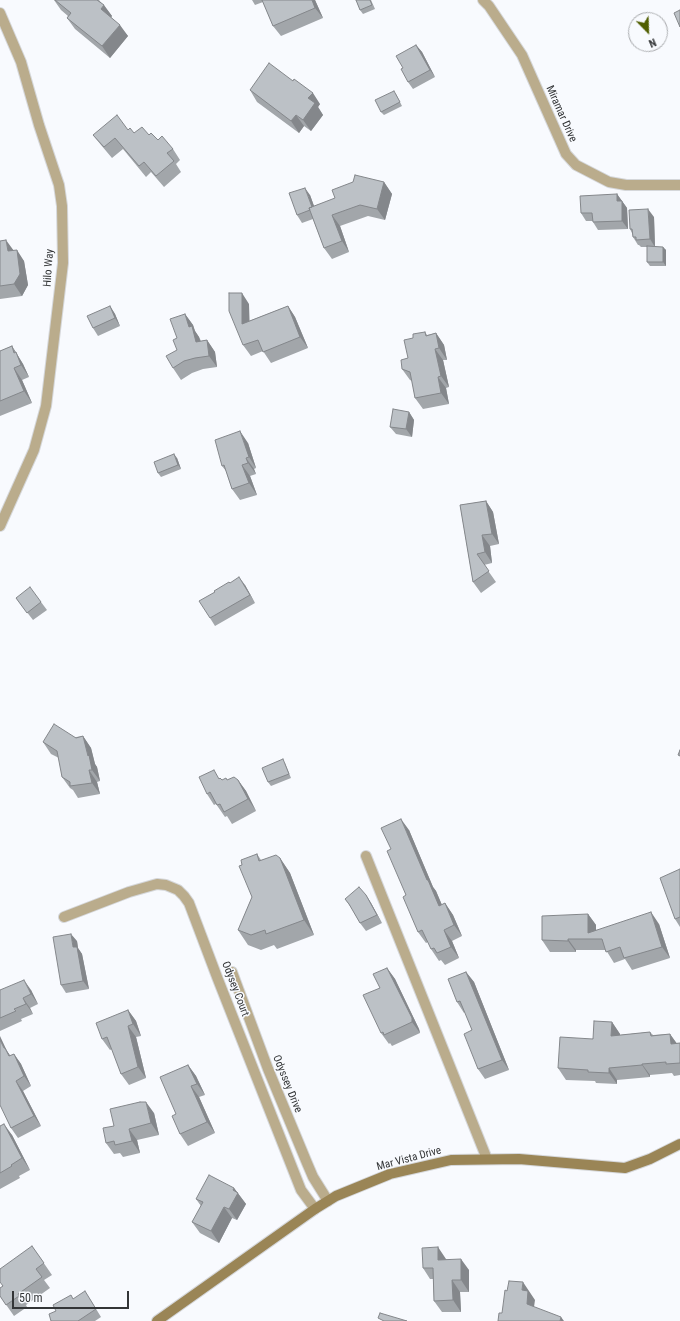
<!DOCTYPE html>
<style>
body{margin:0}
#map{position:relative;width:680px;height:1321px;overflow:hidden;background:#f8fafe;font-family:"Roboto Condensed",sans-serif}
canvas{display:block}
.north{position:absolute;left:628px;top:12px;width:40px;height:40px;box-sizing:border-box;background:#f8fafe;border:1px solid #a9abae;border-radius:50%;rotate:157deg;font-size:11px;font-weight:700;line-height:16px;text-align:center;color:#333537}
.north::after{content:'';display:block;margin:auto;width:14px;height:18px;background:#505e00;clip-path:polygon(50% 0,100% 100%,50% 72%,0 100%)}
.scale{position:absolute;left:12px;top:1291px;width:117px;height:18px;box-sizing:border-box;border:2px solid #333537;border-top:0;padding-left:5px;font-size:12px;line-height:14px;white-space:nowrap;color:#333537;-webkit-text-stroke:3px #f8fafe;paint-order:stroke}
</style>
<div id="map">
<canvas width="680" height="1321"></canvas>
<div class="north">N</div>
<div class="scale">50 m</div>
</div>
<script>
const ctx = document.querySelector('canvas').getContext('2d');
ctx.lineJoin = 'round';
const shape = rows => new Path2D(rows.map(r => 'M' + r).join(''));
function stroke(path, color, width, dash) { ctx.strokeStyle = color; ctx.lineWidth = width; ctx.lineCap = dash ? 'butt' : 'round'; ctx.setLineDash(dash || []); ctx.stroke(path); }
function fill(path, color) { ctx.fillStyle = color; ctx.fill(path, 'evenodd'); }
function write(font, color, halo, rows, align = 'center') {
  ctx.font = font + ' "Roboto Condensed",sans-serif'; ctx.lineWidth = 3; ctx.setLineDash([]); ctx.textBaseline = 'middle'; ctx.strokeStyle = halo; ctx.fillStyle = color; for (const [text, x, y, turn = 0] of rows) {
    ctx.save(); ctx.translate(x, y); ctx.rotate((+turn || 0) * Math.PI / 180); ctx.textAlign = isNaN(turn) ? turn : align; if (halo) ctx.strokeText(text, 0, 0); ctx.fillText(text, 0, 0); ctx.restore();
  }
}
const street = shape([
 [483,0,489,6,522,55,566,154,576,165,609,182,626,185,680,185],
 [0,13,21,62,39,125,59,185,62,206,63,263,46,406,34,450,0,526],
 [366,856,487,1159],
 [64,917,129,892,157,884,166,885,178,890,184,896,189,903,217,977,301,1190,315,1209],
 [232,972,268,1069,307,1163,313,1177,328,1201]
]);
const secondary = shape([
 [157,1321,315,1209,336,1196,390,1174,451,1160,519,1159,625,1168,650,1159,680,1144]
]);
const wall = shape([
 [54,0,99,0,112,16,111,17,128,36,110,58,75,29,67,18,68,16,61,10],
 [252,0,315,0,323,18,281,36,273,26,263,2,255,5],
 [356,0,371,0,375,9,363,14,360,10],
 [416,45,422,52,435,77,413,89,408,82,403,68],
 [250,90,320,104,318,107,323,115,311,131,304,126,299,133,257,102],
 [396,94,402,106,384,115,381,112],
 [128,130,134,133,149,135,173,149,180,160,176,164,181,172,164,187,151,172,146,177,123,149,112,158,101,145,93,135],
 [384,182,392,194,385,220,368,216,340,226,349,252,332,259,324,248,313,219,302,223,297,215,310,195,314,206],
 [617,194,627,208,628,229,598,230,593,222,593,221,586,221,581,213],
 [654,217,655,247,663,247,666,250,666,266,650,266,647,262,647,247,641,247,639,245,638,245,633,237,632,233,630,229],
 [0,241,13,250,24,261,28,285,22,296,0,299],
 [249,304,249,321,288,306,295,317,308,348,271,363,263,351,251,356,243,345],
 [110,306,115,314,120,326,98,336,93,328],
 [185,314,193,325,195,331,199,337,201,341,207,340,215,352,217,367,203,369,192,373,181,380,173,368,177,350,177,338],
 [425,332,427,335,436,333,444,345,447,360,443,360,449,387,446,388,449,404,423,409,415,398,412,381,410,380,402,369,408,358,413,338],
 [12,346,23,364,29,377,22,380,32,403,0,416,0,351],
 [409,412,414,420,412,437,396,434,390,427],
 [248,443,256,468,254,469,256,474,250,476,257,495,240,500,232,489,226,471,222,466],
 [177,458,181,469,161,477,158,473],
 [486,501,493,512,499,544,490,546,492,563,484,565,496,582,481,593,473,582,460,505],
 [230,583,245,585,255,603,215,626,210,618,215,592],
 [16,598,41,602,47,610,33,620],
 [83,736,91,748,95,764,97,767,100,781,97,782,100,794,78,798,73,790,70,788,62,777,59,758,51,754,43,742],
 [285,763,291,778,271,786,268,782],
 [220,778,222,780,238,780,246,791,256,811,232,824,227,816,225,817,216,804,214,805,207,794],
 [409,830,433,887,436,891,442,905,445,903,453,915,462,936,452,941,459,958,445,965,441,960,439,961,431,949,428,942,426,943,418,932,391,849],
 [257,854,261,860,280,858,290,873,314,935,277,949,274,945,261,950,248,945,238,930,252,897,242,865],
 [680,870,680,927,675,919],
 [366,895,371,903,382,923,366,931,360,923,352,909,345,899],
 [588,914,596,925,596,930,659,924,670,958,632,970,625,959,614,963,606,950,576,950,576,952,550,952,542,940],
 [77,941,78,948,82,954,89,989,66,993,61,985],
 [387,968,395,979,419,1029,420,1033,392,1046,390,1043,389,1044,381,1033,380,988],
 [466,972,474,982,509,1070,485,1079,478,1069,472,1030,465,1012,464,1013,457,1002],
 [0,990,31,990,38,1004,30,1008,33,1014,21,1019,22,1021,0,1031],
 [128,1010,136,1021,141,1036,136,1037,146,1078,129,1085,121,1074,112,1049,110,1050,102,1039],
 [612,1022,620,1034,620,1035,650,1032,653,1035,670,1034,676,1043,680,1043,680,1075,674,1076,672,1073,650,1075,650,1077,617,1080,617,1084,596,1083,595,1081,566,1080,558,1068],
 [7,1051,10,1056,14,1054,21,1064,31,1086,23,1091,41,1126,18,1138,11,1128],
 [188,1065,196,1076,205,1095,199,1097,215,1133,188,1146,180,1134,176,1114],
 [154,1113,159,1135,137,1140,140,1153,123,1157,120,1153,114,1154,106,1143,114,1126],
 [0,1126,12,1135,30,1170,19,1176,20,1178,0,1189],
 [234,1188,246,1204,237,1220,232,1218,219,1243,200,1233,192,1222,201,1206,196,1199],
 [32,1246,52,1275,44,1280,50,1288,26,1305,27,1307,14,1316,0,1296,2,1286],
 [446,1259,469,1270,469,1292,460,1292,461,1312,442,1312,434,1301,433,1279,430,1279,423,1268],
 [73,1299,90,1299,101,1317,95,1321,51,1321,56,1311]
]);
const shadedWall = shape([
 [312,0,315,0,323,18,315,8],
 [104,5,112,16,109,20,101,9],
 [120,25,128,36,110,58,102,46],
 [416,45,422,52,435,77,430,70],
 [313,93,320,104,318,107,323,115,311,131,303,120,308,98],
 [296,115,304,126,299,133,291,121],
 [384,182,392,194,385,220,377,209],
 [305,188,310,195,318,217,313,209],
 [617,194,627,208,628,229,622,221,617,201],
 [648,209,654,217,655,247,650,239],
 [332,215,340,226,349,252,342,241],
 [6,240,14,251,8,251],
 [663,247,666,250,666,266,663,262],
 [17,250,24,261,28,285,22,296,14,284],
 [242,293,249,304,250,335,242,324],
 [110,306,115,314,120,326,115,318],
 [288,306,295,317,308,348,300,337],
 [185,314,193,325,195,331,199,337,204,353,196,342,189,327],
 [436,333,444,345,447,360,439,348],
 [207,340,215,352,217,367,209,356],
 [12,346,23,364,29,377,21,365],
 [435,349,443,360,449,387,441,376],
 [14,368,22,380,32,403,24,391],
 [438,377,446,388,449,404,441,393],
 [409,412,414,420,412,437,406,429],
 [240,431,248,443,256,468,249,457],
 [174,454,177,458,181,469,178,465],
 [246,458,254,469,256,474,248,463],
 [242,465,250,476,257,495,249,483],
 [486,501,493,512,499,544,492,534],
 [482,535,490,546,492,563,485,552],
 [239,577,245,585,255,603,250,595],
 [83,736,91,748,95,764,97,767,100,781,92,770],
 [89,770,97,782,100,794,92,783],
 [238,780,246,791,256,811,248,799],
 [401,819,409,830,433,887,436,891,447,917,439,906,427,880],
 [280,858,290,873,314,935,304,920],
 [366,895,371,903,382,923,377,915],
 [445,903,453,915,462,936,454,925],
 [651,912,659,924,670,958,662,947],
 [588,914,596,925,596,939,588,933],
 [444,930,452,941,459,958,451,947],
 [71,934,77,941,78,948,82,954,89,989,83,981,73,947],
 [568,939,576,950,576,952,568,941],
 [387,968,395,979,419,1029,420,1033,412,1022],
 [466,972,474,982,509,1070,502,1060],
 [24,980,31,990,38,1004,31,994],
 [23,998,30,1008,33,1014,26,1004],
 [128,1010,136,1021,141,1036,133,1024],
 [612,1022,620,1034,619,1047,611,1036],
 [128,1026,136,1037,146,1078,138,1067],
 [670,1034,678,1045,671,1044],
 [0,1036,7,1051,12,1058,16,1066,4,1048,0,1040],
 [14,1054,21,1064,31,1086,24,1076],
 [642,1064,650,1075,650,1077,642,1065],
 [188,1065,196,1076,205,1095,197,1084],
 [609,1068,617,1080,617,1084,609,1073],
 [16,1081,23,1091,41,1126,34,1116],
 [191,1086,199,1097,215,1133,207,1122],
 [146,1102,154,1113,159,1135,151,1123],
 [4,1124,12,1135,30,1170,22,1158],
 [129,1129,137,1140,140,1153,132,1141],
 [234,1188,246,1204,237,1220,229,1209,233,1190],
 [224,1207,232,1218,219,1243,211,1231],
 [438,1247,446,1259,446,1271,438,1260],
 [461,1259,469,1270,469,1292,461,1280],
 [452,1280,460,1292,461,1312,453,1300],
 [523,1282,535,1300,533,1314,527,1304,522,1290],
 [561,1317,564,1321,560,1321]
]);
const building = shape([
 [55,0,97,0,104,5,101,9,120,25,102,46,67,18,71,13,55,0],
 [262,0,312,0,315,8,273,26,262,0],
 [356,0,370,0,372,5,360,10,356,0],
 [680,10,680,27,674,13,680,10],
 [416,45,430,70,408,82,401,69,403,68,396,56,416,45],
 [269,63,293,81,294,79,313,93,308,98,315,103,303,120,296,115,291,121,250,90,269,63],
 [394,91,400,102,381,112,375,100,394,91],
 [117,115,128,130,130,128,134,133,142,127,149,135,151,133,158,140,162,136,173,149,167,153,174,161,156,176,144,162,139,166,115,138,104,147,93,135,117,115],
 [355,175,384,182,377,209,360,205,332,215,342,241,324,248,309,208,335,198,332,190,353,182,355,175],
 [305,188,312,207,309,208,310,210,297,215,289,193,305,188],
 [617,194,617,201,622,201,622,221,593,222,592,213,581,213,580,196,617,194],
 [648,209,650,239,636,240,636,237,633,237,632,229,630,229,629,210,648,209],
 [6,240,8,251,17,250,20,274,14,284,0,286,0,241,6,240],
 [647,246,663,247,663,262,647,262,647,246],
 [229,293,242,293,242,324,288,306,300,337,263,352,258,340,243,345,229,311,229,293],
 [110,306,115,318,93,328,87,316,110,306],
 [185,314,189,327,192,326,196,342,207,340,209,356,195,358,184,361,173,368,166,356,177,350,173,340,177,338,170,319,185,314],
 [425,332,426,336,436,333,439,348,435,349,441,376,438,377,441,393,415,398,410,372,402,369,401,360,408,358,404,340,413,338,413,334,425,332],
 [12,346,14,353,16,352,21,365,14,368,24,391,0,401,0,351,12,346],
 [393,409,409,412,406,429,390,427,393,409],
 [240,431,249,457,246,458,248,463,242,465,249,483,232,489,224,465,222,466,215,440,240,431],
 [174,454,178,465,158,473,154,462,174,454],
 [486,501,492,534,482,535,485,552,477,554,489,571,473,582,460,505,486,501],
 [239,577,250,595,210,618,199,601,215,592,214,591,229,582,230,583,239,577],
 [30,587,41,602,27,613,16,598,30,587],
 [54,724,76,738,83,736,88,756,89,755,92,770,89,770,92,783,70,786,70,782,62,777,57,751,43,742,54,724],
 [680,750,680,756,678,755,680,750],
 [283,759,289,774,268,782,262,768,283,759],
 [214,770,219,779,220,778,222,780,226,778,227,780,234,777,238,780,248,799,224,812,220,804,217,805,210,792,207,794,199,777,214,770],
 [401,819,427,880,428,880,439,906,445,903,454,925,444,930,451,947,437,953,434,948,431,949,422,930,418,932,403,897,406,895,387,851,391,849,381,828,401,819],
 [257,854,259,861,276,855,280,858,304,920,266,934,265,930,251,935,238,930,252,897,239,866,242,865,241,860,257,854],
 [680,869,680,917,675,919,660,878,680,869],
 [359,887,366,895,377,915,360,923,349,904,345,899,359,887],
 [651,912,662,947,624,958,620,947,606,952,602,939,568,939,568,941,542,940,542,916,588,914,588,933,651,912],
 [71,934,73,947,77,947,83,981,61,985,53,937,71,934],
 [387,968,412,1018,412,1022,384,1035,383,1032,381,1033,363,995,380,988,373,974,387,968],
 [466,972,502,1060,478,1069,464,1034,472,1030,460,1001,457,1002,448,979,466,972],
 [24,980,31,994,23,998,26,1004,14,1009,16,1011,0,1018,0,990,24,980],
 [128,1010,133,1024,128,1026,138,1067,121,1074,107,1037,102,1039,96,1023,128,1010],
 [594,1021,612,1022,611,1036,650,1032,651,1036,670,1034,671,1044,680,1043,680,1063,666,1064,666,1062,642,1064,642,1065,609,1068,609,1073,588,1072,588,1070,558,1068,560,1037,593,1039,594,1021],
 [0,1040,4,1048,5,1048,9,1056,14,1054,24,1076,16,1081,34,1116,11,1128,0,1105,0,1040],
 [188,1065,197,1084,191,1086,207,1122,180,1134,172,1116,176,1114,160,1077,188,1065],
 [140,1102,146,1102,151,1123,129,1129,132,1141,115,1145,114,1141,106,1143,103,1128,114,1126,110,1109,140,1102],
 [4,1124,22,1158,11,1165,12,1166,0,1173,0,1126,4,1124],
 [209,1175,234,1188,233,1190,238,1193,229,1209,224,1207,211,1231,192,1222,203,1202,196,1199,209,1175],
 [32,1246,44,1263,36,1269,42,1277,18,1294,19,1296,6,1305,0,1296,0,1288,3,1286,0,1282,0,1269,32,1246],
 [438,1247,438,1260,461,1259,461,1280,452,1280,453,1300,434,1301,433,1268,423,1268,422,1248,438,1247],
 [509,1281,523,1282,522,1290,528,1291,527,1304,561,1317,560,1321,498,1321,499,1313,502,1313,505,1290,507,1291,509,1281],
 [85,1291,96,1309,78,1321,51,1321,49,1314,56,1311,53,1305,71,1295,73,1299,85,1291],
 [380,1313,407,1321,384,1321,378,1318,380,1313]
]);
const streetNames = [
 ["Miramar Drive",561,114,66],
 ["Hilo Way",49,268,-86],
 ["Odysey Court",235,989,69],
 ["Odyssey Drive",287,1084,68],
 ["Mar Vista Drive",409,1159,-15]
];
stroke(street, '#d5d7da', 12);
stroke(secondary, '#d5d7da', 12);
stroke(street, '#baac8c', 10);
stroke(secondary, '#9a8556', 10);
fill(wall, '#a2a6aa');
fill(shadedWall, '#84878b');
fill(building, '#bcc1c6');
stroke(building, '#84878b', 1);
write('11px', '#333537', '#f8fafe', streetNames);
</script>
